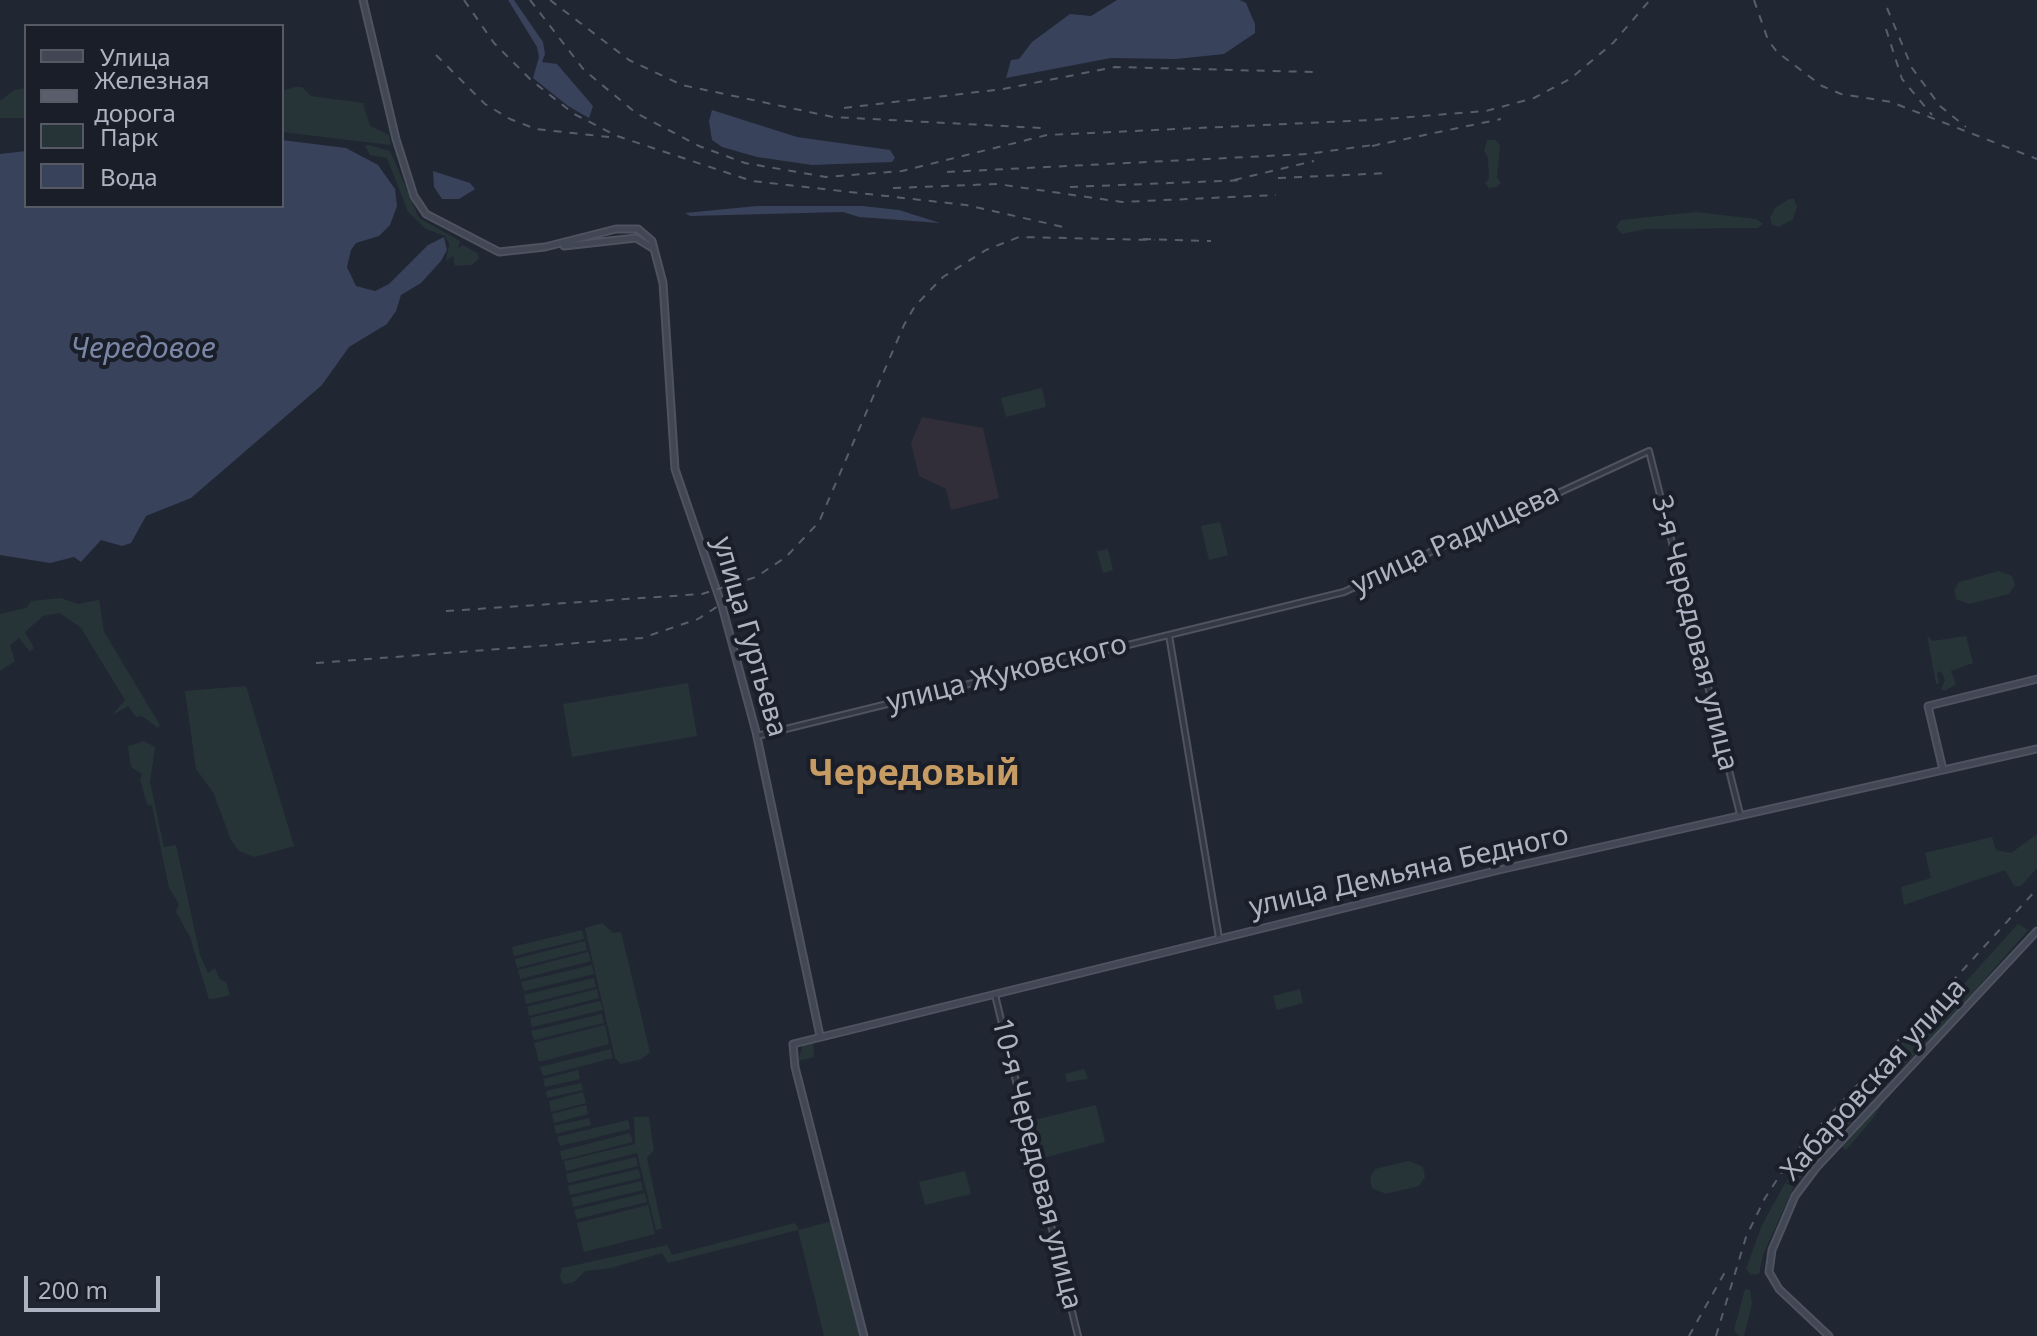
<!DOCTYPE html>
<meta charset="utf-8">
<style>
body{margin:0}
#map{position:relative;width:2037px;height:1336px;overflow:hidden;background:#212633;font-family:"Noto Sans",sans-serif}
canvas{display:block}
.legend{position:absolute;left:24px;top:24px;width:260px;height:184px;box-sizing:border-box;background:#1a1e28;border:2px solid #555a65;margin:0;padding:10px 14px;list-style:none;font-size:24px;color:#aeb3c1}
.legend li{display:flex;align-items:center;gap:16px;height:40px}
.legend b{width:40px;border:2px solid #555a65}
.scale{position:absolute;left:24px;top:1276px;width:136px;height:36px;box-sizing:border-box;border:4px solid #aeb3c1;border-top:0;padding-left:10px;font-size:24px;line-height:28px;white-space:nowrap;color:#aeb3c1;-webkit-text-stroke:6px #1a1e28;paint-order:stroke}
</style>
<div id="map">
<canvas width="2037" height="1336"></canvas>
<ul class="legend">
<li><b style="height:10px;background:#424756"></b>Улица</li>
<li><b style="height:10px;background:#585e6c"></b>Железная дорога</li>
<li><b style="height:22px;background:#263437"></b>Парк</li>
<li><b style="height:22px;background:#38425b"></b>Вода</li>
</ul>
<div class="scale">200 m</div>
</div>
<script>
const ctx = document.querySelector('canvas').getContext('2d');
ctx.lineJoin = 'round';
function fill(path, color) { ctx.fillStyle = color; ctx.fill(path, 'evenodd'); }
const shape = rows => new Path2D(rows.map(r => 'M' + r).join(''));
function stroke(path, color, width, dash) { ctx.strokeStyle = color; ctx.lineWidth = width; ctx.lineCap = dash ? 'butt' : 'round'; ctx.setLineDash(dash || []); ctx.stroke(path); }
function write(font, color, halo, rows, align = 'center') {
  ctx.font = font + ' "Noto Sans",sans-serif'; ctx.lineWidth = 8; ctx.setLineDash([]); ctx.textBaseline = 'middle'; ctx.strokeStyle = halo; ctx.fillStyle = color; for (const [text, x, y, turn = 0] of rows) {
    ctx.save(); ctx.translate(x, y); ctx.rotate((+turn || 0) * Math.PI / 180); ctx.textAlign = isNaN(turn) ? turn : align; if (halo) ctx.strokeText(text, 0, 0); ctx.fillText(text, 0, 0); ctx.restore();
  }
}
const medical = shape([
 [922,417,983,428,999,498,951,510,946,489,919,476,911,443]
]);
const green = shape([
 [295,87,302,87,311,96,363,103,370,126,389,135,391,145,282,132,282,91],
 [26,88,26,118,0,118,0,101,14,90],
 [1487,140,1495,140,1500,145,1497,177,1501,183,1496,187,1489,188,1485,183,1489,178,1488,158,1484,151],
 [368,145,390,151,419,218,460,241,458,248,463,245,477,253,479,258,472,265,455,266,453,256,446,261,449,244,445,236,426,229,408,212,387,158,370,155,365,146],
 [1789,199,1794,199,1797,207,1793,219,1779,227,1772,225,1770,218,1775,208],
 [1696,212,1756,219,1763,224,1757,228,1646,229,1622,234,1616,227,1621,220],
 [1042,388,1046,407,1006,417,1001,398],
 [1220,522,1228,555,1209,560,1201,526],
 [1108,549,1113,570,1103,573,1097,551],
 [1999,571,2012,576,2015,585,2009,594,1969,604,1956,599,1954,590,1959,582],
 [61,598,78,604,99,600,104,632,160,725,158,728,142,716,136,717,128,706,112,715,125,700,81,628,60,613,43,616,25,632,34,648,30,652,19,638,10,645,15,661,0,671,0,614,26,608,31,601],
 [1927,635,1932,641,1966,636,1973,663,1951,671,1956,684,1945,691,1941,689,1945,680,1941,671,1937,673,1939,683,1936,684],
 [688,683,697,736,572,757,563,704],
 [246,686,294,846,255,857,239,851,231,840,213,792,196,769,185,691],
 [144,741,155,747,150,782,164,847,176,845,200,955,208,973,215,968,220,980,226,982,230,995,219,998,209,999,190,937,176,912,179,904,169,888,152,806,147,804,140,779,142,774,131,767,128,746],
 [2037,834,2037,868,2021,886,2014,886,2005,870,1904,905,1901,887,1931,878,1925,853,1992,837,1996,850,2011,853],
 [602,923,613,933,621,932,650,1052,642,1059,621,1064,615,1058,585,928],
 [2018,924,2028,930,1943,1027,1890,1079,1884,1074,1888,1066,1884,1063,1920,1024,1924,1028],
 [582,930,584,939,514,956,512,947],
 [585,941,587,950,517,968,515,959],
 [588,952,591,961,520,979,518,970],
 [592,965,594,974,524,991,521,982],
 [594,978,596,987,526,1004,524,995],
 [597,989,599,998,529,1016,527,1007],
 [1300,989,1303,1003,1277,1010,1273,996],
 [600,1001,603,1010,532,1027,530,1018],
 [602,1014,604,1023,534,1040,531,1031],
 [605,1025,609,1044,539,1062,534,1043],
 [813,1041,814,1057,798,1061,803,1044],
 [611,1049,613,1058,543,1076,540,1067],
 [1084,1069,1088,1079,1067,1082,1065,1074],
 [578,1070,580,1079,545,1087,543,1079],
 [581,1083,583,1090,547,1098,546,1091],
 [1859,1091,1870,1101,1795,1184,1786,1182,1816,1139],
 [583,1092,586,1103,551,1112,549,1101],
 [1878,1103,1881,1106,1871,1121,1846,1150,1839,1145],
 [586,1105,588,1114,554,1123,552,1114],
 [1096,1105,1105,1142,1043,1158,1034,1120],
 [634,1117,649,1117,654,1150,647,1158,662,1228,656,1230,637,1153,566,1171,564,1161,635,1144],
 [589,1118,591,1125,556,1134,554,1126],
 [628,1120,630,1129,560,1146,557,1137],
 [630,1133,633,1142,562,1160,560,1151],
 [636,1157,638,1166,568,1183,566,1174],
 [1409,1161,1423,1167,1425,1177,1419,1186,1386,1194,1372,1188,1370,1178,1375,1169],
 [638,1169,641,1178,570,1195,568,1186],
 [965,1171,971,1194,925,1205,919,1182],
 [641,1181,643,1190,573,1207,571,1198],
 [1785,1183,1794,1186,1763,1255,1759,1274,1751,1275,1746,1269,1762,1225],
 [645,1193,647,1202,577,1219,574,1210],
 [648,1205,655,1234,584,1252,577,1223],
 [831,1221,860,1336,824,1336,798,1230,668,1263,662,1253,611,1268,585,1271,574,1282,564,1284,560,1278,562,1268,667,1245,672,1255,795,1223,799,1230],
 [1745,1289,1750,1290,1752,1304,1744,1336,1739,1336,1734,1330]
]);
const water = shape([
 [508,0,514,0,543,42,545,54,542,62,557,64,593,106,589,118,568,106,533,78,539,57,537,47],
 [1117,0,1240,0,1246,3,1255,24,1255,33,1224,54,1176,59,1111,58,1006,78,1011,60,1019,59,1032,42,1070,14,1091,16],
 [712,110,797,137,890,150,895,158,892,162,812,165,757,157,722,147,712,140,709,121],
 [282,140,346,148,378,165,395,189,397,206,390,225,379,236,356,243,351,250,347,267,356,286,375,291,389,284,428,245,444,237,447,250,441,261,421,283,401,295,396,311,387,324,349,347,322,385,191,498,146,516,131,543,122,546,101,540,81,562,74,557,50,563,0,555,0,154,26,151,26,206,282,206],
 [433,171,470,183,475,189,459,199,442,199,434,187],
 [757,206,862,206,899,210,940,223,859,217,843,212,690,216,685,213]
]);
const tertiary = shape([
 [1169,635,1219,938],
 [757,736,1344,592,1649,451,1740,814],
 [995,995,1078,1336]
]);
const secondary = shape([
 [363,0,396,139,414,196,426,214,499,252,545,247,616,229,638,229,652,241,663,283,675,469,722,606,756,732,820,1036],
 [564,246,636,238,654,249],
 [1943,770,1928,706,2037,679],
 [864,1336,795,1067,793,1044,1499,870,2037,749],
 [1829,1336,1779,1289,1769,1272,1772,1250,1795,1196,1816,1168,2037,931]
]);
const rail = shape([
 [464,0,494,43,531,80,574,114,617,136,752,181,966,205,1068,228],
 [530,0,584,70,636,113,699,146,745,163,826,177,902,171,1047,135,1372,120,1486,111,1534,98,1570,79,1613,43,1650,0],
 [550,0,629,60,682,85,833,117,1041,128],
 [1754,0,1768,40,1777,52,1822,86,1841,94,1891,102,2037,159],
 [1887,8,1912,68,1940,106,1966,127],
 [1886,29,1902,79,1932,115],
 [436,55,485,104,510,119,536,129,609,137],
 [844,108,1003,89,1115,67,1313,72],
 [1372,146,1501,119],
 [947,172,1307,154,1380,144],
 [1278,178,1390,173],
 [1234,180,1314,161],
 [1070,187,1246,180],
 [893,188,997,184,1122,202,1276,195],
 [1143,239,1211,241],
 [446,611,702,594,756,577,786,557,819,522,904,325,915,306,943,277,986,250,1019,237,1155,240],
 [316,663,642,638,698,619,748,587],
 [1689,1336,1725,1272],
 [1716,1336,1746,1237,1765,1198,1794,1154,2037,889]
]);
const streetNames = [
 ["улица Радищева",1456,540,-25],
 ["3-я Чередовая улица",1694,633,76],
 ["улица Гуртьева",749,637,74],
 ["улица Жуковского",1007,674,-14],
 ["улица Демьяна Бедного",1409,872,-13],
 ["Хабаровская улица",1874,1080,-48],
 ["10-я Чередовая улица",1036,1164,76]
];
const waterNames = [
 ["Чередовое",143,349]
];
const districtNames = [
 ["Чередовый",914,775]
];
fill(medical, '#312e39');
fill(green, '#263437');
fill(water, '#38425b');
stroke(tertiary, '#4e535f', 8);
stroke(secondary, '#4e535f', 9);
stroke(tertiary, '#343844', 4);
stroke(secondary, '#424756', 5);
stroke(rail, '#585e6c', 2, [8, 8]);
write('28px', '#aeb3c1', '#1a1e28', streetNames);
write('italic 30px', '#7986a6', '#1a1e28', waterNames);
write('bold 36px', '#c69b64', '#1a1e28', districtNames);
</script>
